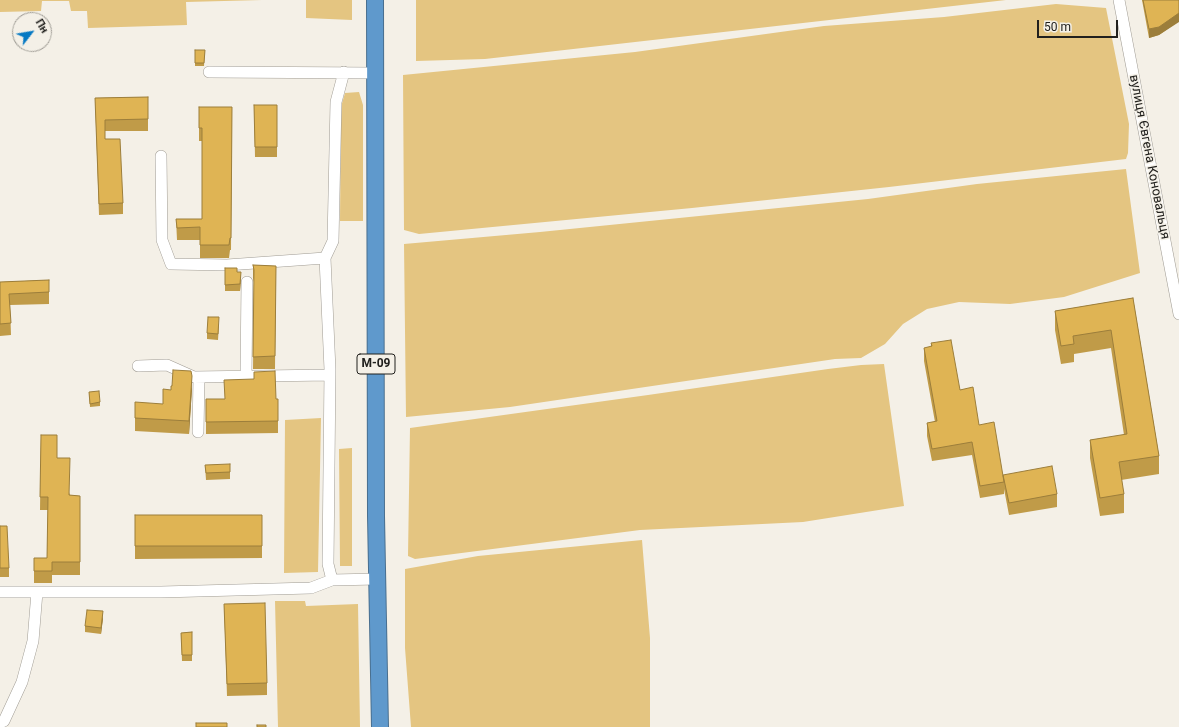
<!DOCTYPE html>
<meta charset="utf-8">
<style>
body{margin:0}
#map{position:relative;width:1179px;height:727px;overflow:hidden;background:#f4f0e7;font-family:Roboto,sans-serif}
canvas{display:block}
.north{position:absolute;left:12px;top:12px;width:40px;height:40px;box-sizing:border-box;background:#f4f0e7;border:1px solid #a09d96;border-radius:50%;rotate:59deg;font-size:11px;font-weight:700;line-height:16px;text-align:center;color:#21201d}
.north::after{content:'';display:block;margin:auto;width:14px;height:18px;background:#0679c3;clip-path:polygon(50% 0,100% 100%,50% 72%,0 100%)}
.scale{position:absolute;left:1037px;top:20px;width:81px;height:18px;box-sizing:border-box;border:2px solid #21201d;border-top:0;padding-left:5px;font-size:12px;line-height:14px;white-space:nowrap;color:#21201d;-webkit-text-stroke:3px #f4f0e7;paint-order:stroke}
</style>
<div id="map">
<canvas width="1179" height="727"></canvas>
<div class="north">Пн</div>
<div class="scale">50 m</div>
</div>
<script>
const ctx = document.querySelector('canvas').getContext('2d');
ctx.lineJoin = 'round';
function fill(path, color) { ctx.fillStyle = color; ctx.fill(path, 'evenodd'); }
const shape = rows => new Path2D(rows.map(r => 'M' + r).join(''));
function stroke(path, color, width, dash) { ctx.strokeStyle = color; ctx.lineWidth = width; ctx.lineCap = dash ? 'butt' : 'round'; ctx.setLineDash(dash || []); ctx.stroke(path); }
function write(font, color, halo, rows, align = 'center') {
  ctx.font = font + ' Roboto,sans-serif'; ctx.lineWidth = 3; ctx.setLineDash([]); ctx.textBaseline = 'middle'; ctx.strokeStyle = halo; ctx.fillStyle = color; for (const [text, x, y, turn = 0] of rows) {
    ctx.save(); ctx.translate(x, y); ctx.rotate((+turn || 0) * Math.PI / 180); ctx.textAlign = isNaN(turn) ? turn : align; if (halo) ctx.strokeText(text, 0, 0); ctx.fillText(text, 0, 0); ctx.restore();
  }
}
const green = shape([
 [0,0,262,0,186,2,187,25,88,28,87,11,71,11,69,1,42,1,41,11,0,12],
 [306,0,352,0,352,20,306,18],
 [416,0,1006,0,485,59,416,61],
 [1056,4,1106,8,1129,124,1128,153,1126,159,889,187,692,208,419,234,404,230,403,75,635,52,824,26,944,17],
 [359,92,363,105,363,221,340,221,341,107,345,93],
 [1126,169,1140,273,1064,297,1010,304,959,302,927,309,903,324,885,344,861,358,835,359,510,407,406,417,404,244,540,232,868,199,977,184],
 [884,364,904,506,803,522,640,530,415,559,408,556,410,428,648,395,828,369,861,365],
 [321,418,318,572,284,573,285,420],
 [352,448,352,566,340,566,339,449],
 [642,540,650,638,650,727,411,727,405,648,405,569,478,556],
 [275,601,305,601,306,606,358,604,360,727,278,727]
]);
const minor = shape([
 [1119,0,1179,314],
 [209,72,374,73],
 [161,156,162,240,171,264,227,265,325,258,330,370,328,564,332,580],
 [325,258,333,241,336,102,344,72],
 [138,366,167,365,194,377,330,375],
 [246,375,247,282],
 [198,432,199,377],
 [0,592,161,592,311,588,332,580,377,579],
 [0,723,4,721,22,682,33,641,37,592]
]);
const highway = shape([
 [375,0,376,516,380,727]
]);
const wall = shape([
 [1142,0,1179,0,1179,21,1159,35,1149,38],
 [195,50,205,50,204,66,195,66],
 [148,97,148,131,105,131,105,139,123,203,123,214,99,215,95,98],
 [254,105,277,105,277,157,255,157],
 [199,107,232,107,231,250,230,250,229,258,200,258,200,240,177,240,176,219,202,219,202,141,199,141],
 [253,265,276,266,275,369,253,369,254,282,253,278],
 [225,268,237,272,241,278,240,291,225,291],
 [49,280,49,304,10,305,11,335,0,336,0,282],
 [1133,298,1159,456,1159,474,1121,480,1124,494,1124,513,1100,516,1090,458,1090,440,1124,435,1111,348,1074,354,1074,362,1061,364,1055,330,1055,311],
 [219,324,218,340,207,339,207,333],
 [931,343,960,390,979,425,1003,479,1003,475,1057,494,1057,507,1009,515,1004,489,1004,494,980,498,972,455,932,461,927,436,927,423,935,422,924,361,924,348,931,347],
 [192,388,189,434,135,431,135,418,163,404,171,390],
 [89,392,100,402,100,406,90,407],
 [206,399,278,399,278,433,206,434],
 [41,435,57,458,70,495,80,496,80,575,52,575,52,583,34,583,34,558,47,558,48,510,40,510],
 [205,465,230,472,230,479,206,480],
 [135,515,262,515,262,558,135,559],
 [0,526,9,568,9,577,0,577],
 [224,604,267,683,267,695,227,696],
 [103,618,101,634,85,632,85,626],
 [192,632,192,661,182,661,181,633]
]);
const shadedWall = shape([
 [1179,13,1179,22,1159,35,1149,38,1149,29],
 [241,272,241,278,240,291,240,284],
 [192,376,192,388,189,434,189,421],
 [103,611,103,618,101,634,101,628]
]);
const building = shape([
 [1143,0,1179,0,1179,13,1159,27,1149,29,1143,0],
 [195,50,205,50,204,63,195,63,195,50],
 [148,97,148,119,105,120,105,139,120,139,123,203,99,204,95,98,148,97],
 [254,105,277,105,277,147,255,147,254,105],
 [199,107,232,107,231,238,230,238,229,245,200,245,200,227,177,228,176,219,202,219,202,128,199,128,199,107],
 [253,265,276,266,275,356,253,357,254,270,253,265],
 [225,268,237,268,237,272,241,272,240,284,225,285,225,268],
 [49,280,49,292,9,294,11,323,0,324,0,282,49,280],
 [1133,298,1159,456,1119,462,1124,494,1100,498,1090,440,1127,434,1111,330,1073,336,1074,344,1061,346,1055,311,1133,298],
 [208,317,219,317,218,334,207,333,208,317],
 [951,340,960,390,973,387,979,425,994,422,1004,482,980,486,972,442,932,449,927,423,937,421,924,348,932,346,931,343,951,340],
 [173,370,191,371,192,376,189,421,135,418,135,402,163,404,163,389,171,390,171,386,172,386,173,370],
 [275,371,276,399,278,399,278,421,206,422,206,399,225,399,224,380,254,379,254,372,275,371],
 [99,391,100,402,90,404,89,392,99,391],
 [41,435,57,435,57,458,70,458,69,495,80,496,80,562,52,562,52,571,34,571,34,558,47,558,48,497,40,497,41,435],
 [230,464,230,472,206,473,205,465,230,464],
 [1052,466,1057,494,1009,503,1003,475,1052,466],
 [135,515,262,515,262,546,135,546,135,515],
 [0,526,7,526,9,568,0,568,0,526],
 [265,603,267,683,227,684,224,604,265,603],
 [87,610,103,611,101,628,85,626,87,610],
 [192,632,192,655,182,655,181,633,192,632],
 [196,723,227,723,227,727,196,727,196,723],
 [257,725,266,725,266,727,257,727,257,725]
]);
const shields = [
 [376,364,38]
];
const shieldNames = [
 ["М-09",376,364]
];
const streetNames = [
 ["вулиця Євгена Коновальця",1149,157,79]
];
fill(green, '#e4c581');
stroke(minor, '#a09c94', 12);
stroke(highway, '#496f8f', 18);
stroke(minor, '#fff', 11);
stroke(highway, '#5f99cc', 16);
fill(wall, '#c09b48');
fill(shadedWall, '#9c7e3b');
fill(building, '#dfb454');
stroke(building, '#9c7e3b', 1);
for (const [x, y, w] of shields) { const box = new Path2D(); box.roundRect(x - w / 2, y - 10, w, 20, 3); ctx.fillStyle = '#f4f0e7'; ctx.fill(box); stroke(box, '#21201d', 1); }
write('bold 12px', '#21201d', null, shieldNames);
write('13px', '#21201d', '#f4f0e7', streetNames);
</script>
